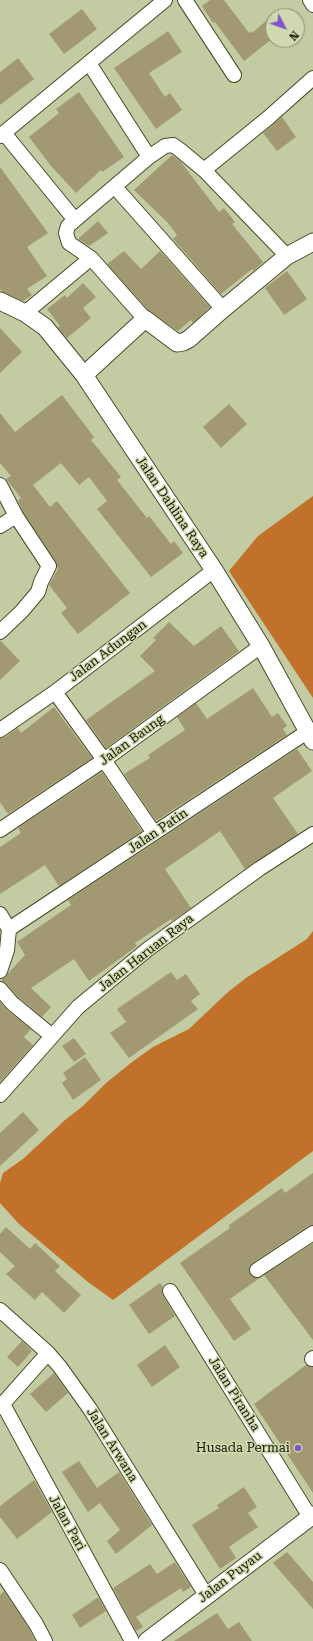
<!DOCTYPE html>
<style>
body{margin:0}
#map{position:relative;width:313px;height:1641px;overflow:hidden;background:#c2cba2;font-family:"Roboto Serif",serif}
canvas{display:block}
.north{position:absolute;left:265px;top:8px;width:40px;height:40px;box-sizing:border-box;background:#cfd8ae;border:1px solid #858c6c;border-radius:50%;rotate:131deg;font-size:11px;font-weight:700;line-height:16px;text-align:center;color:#161909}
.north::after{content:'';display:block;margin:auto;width:14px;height:18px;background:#8154cd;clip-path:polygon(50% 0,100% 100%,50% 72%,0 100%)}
</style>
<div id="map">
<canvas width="313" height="1641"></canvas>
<div class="north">N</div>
</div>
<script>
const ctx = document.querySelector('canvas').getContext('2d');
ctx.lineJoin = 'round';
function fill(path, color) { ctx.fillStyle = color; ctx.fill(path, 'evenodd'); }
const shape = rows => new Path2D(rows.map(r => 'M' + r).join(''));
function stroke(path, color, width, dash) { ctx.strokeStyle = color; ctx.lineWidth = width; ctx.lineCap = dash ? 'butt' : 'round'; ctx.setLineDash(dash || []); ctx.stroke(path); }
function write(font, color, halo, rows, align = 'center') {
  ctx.font = font + ' "Roboto Serif",serif'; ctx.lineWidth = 3; ctx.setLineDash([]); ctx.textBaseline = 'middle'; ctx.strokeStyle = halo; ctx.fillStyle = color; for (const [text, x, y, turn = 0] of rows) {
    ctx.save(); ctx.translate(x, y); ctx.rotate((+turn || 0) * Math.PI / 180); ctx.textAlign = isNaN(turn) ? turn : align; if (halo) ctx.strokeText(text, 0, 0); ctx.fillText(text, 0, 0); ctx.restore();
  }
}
const forest = shape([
 [313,496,313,698,229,571,258,536],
 [313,931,313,1151,113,1300,88,1282,19,1224,0,1203,0,1183,3,1173,23,1159,65,1120,83,1106,105,1084,132,1062,153,1047,189,1029,228,992,246,978,307,939]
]);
const building = shape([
 [210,0,224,0,249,33,251,31,252,33,273,15,273,38,244,61,215,22,213,23,202,6],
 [82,9,97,29,64,54,49,34],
 [168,31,182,52,149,73,165,97,170,93,182,110,156,129,114,68],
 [18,58,34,79,0,105,0,72],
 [79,92,124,157,102,172,101,170,76,193,51,166,29,137,59,113,56,109],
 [282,117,296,137,277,151,263,133],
 [172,155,181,162,219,212,224,208,235,222,232,224,263,262,253,271,252,269,221,294,173,239,177,235,168,223,134,190],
 [0,167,48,233,27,247,47,276,27,289,32,295,23,301,2,292,0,289],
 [98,221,108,233,89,246,78,239],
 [124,251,141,269,160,251,210,307,193,323,191,320,178,331,148,310,107,264],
 [287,271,307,299,284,315,265,288],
 [83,283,96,297,83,308,91,318,67,338,58,328,60,326,47,309,65,295,67,298],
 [0,328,22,352,0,373],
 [62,395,94,437,91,440,121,477,117,480,147,518,149,516,171,544,174,541,183,553,151,577,97,509,107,501,89,477,79,485,61,463,33,485,50,507,57,501,130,593,78,634,61,613,67,608,49,585,58,569,56,562,23,512,18,501,21,498,6,479,11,476,0,463,0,413,15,432],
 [229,404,247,424,221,448,203,427],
 [169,622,194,646,221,626,239,651,106,748,86,720,155,671,140,656,156,640,153,638],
 [0,640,20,661,0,680],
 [253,688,272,717,278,713,287,726,283,729,287,735,156,821,124,774,150,758,148,755,185,730,177,717,196,703,207,719],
 [54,707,92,758,8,814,0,802,0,738,5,737,18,728,21,733],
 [297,749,312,771,273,798,298,834,245,869,220,831,165,869,191,908,172,921,171,919,135,943,137,946,89,981,74,959,31,988,51,1007,42,1017,18,997,6,983,1,981,25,955,17,942,71,905,68,900],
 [102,772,142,831,59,886,45,865,0,894,0,847,21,833,18,828],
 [171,972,177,980,186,974,200,994,191,1001,198,1009,129,1058,110,1033,126,1022,117,1009],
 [0,1002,7,1010,31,1029,24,1037,33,1045,0,1082],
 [74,1038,86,1054,74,1062,62,1046],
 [85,1057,101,1080,73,1100,62,1083,67,1079,63,1073],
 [23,1112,39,1130,0,1166,0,1133],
 [313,1173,313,1225,308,1226,252,1263,249,1270,253,1277,261,1277,313,1243,313,1340,264,1275,230,1299,251,1329,234,1341,180,1263,230,1228,229,1225,282,1188,285,1193],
 [6,1227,30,1249,35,1243,60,1266,55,1271,81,1295,64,1313,42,1292,35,1300,6,1274,15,1266,0,1252,0,1234],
 [160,1283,163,1287,162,1291,163,1295,175,1316,149,1334,129,1305],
 [22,1341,32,1351,18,1367,7,1357],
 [165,1345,180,1367,152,1387,137,1365],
 [306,1365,313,1367,313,1493,254,1404],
 [54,1373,68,1393,46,1412,30,1394],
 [79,1461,97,1488,119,1472,152,1525,116,1554,107,1541,120,1530,100,1503,88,1512,62,1472],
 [34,1480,52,1512,17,1539,0,1517,0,1506],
 [244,1487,257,1507,248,1513,258,1527,229,1547,236,1558,220,1569,192,1525,219,1508,217,1505],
 [287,1552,313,1582,313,1609,273,1563],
 [175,1562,191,1587,183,1592,181,1588,136,1617,143,1627,136,1631,113,1588,150,1564,157,1574],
 [4,1591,29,1628,35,1641,0,1641,0,1595],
 [97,1598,99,1598,106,1611,80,1628,72,1615],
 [217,1613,228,1629,239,1622,252,1641,174,1641]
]);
const minor = shape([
 [185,0,234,75],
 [310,0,313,5],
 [89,63,149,157],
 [4,133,75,220],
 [0,136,165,0],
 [204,170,268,118,313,78],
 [115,187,223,309],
 [25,313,91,258],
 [145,319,91,258,69,243,66,233,68,226,149,157,165,146,173,145,180,150,204,170,287,256],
 [0,485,16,516,49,566,41,582,38,592,22,611,0,632],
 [0,526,16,516],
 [55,692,104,760,154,833],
 [0,730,55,692,214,570],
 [0,830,104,760,261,646],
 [0,914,9,929,7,950,0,971],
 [9,929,307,732],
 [0,989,12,1003,52,1036],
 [0,1095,78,1007,148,949,259,869,313,834],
 [257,1270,313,1233],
 [170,1291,310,1517],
 [0,1310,48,1353,60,1367,90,1409,206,1595],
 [312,1359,313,1358],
 [3,1404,132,1641],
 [0,1407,48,1353],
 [0,1570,36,1624,45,1641]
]);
const tertiary = shape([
 [0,301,25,313,45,327,84,375,214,570,261,646,313,741],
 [84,375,145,319,177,343,183,342,189,339,223,309,287,256,313,242],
 [147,1641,313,1515]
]);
const markers = [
 [298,1448,4,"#8154cd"]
];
const streetNames = [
 ["Jalan Dahlina Raya",172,507,56],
 ["Jalan Adungan",108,651,-37],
 ["Jalan Baung",132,740,-36],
 ["Jalan Patin",158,831,-34],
 ["Jalan Haruan Raya",146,953,-38],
 ["Jalan Piranha",234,1394,58],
 ["Jalan Arwana",112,1445,58],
 ["Jalan Pari",67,1523,61],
 ["Jalan Puyau",230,1577,-37]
];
const poiNames = [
 ["Husada Permai",290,1448]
];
fill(forest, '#c1712a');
fill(building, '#a29972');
stroke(minor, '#464c28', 16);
stroke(tertiary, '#464c28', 19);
stroke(minor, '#fff', 14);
stroke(tertiary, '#fff', 17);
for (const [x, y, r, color] of markers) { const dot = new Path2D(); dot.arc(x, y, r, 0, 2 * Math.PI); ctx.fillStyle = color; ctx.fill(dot); stroke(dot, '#cfd8ae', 1.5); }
write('13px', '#161909', '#cfd8ae', streetNames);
write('13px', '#161909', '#cfd8ae', poiNames, 'right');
</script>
